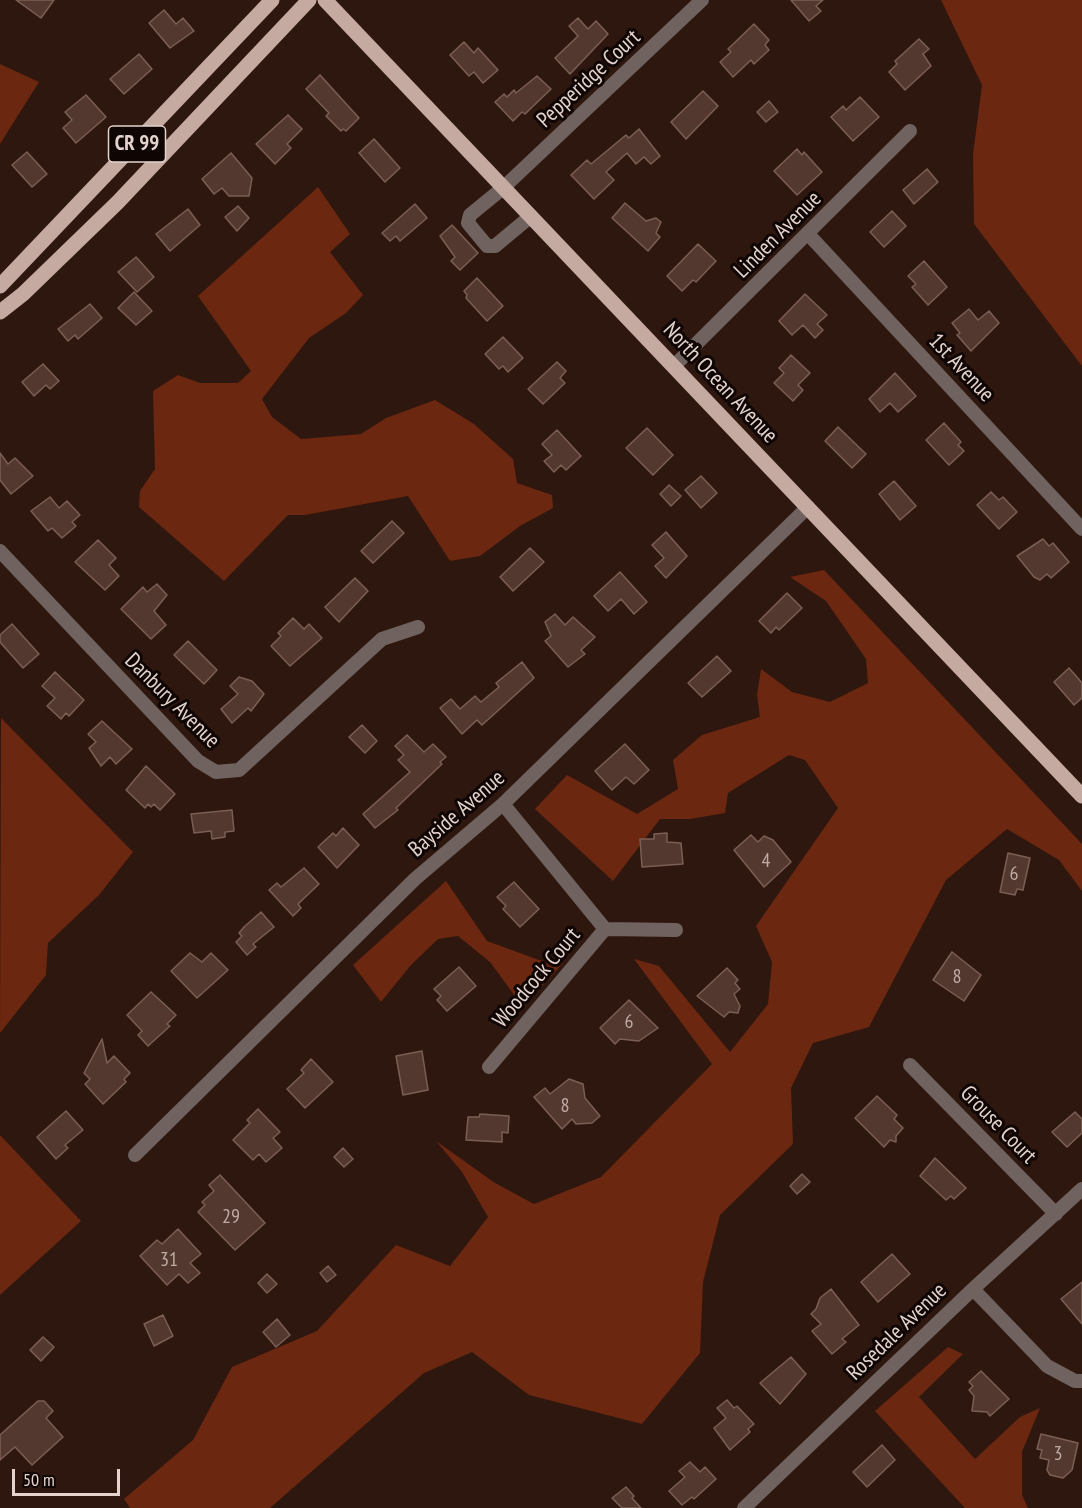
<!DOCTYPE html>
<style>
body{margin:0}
#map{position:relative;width:1082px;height:1508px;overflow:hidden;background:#2e170f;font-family:"PT Sans Narrow",sans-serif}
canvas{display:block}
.scale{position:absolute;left:12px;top:1469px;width:108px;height:27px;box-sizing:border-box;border:3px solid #e4d3cd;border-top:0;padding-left:8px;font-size:18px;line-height:21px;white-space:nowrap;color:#e4d3cd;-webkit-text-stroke:4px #0f0604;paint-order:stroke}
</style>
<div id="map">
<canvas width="1082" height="1508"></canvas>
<div class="scale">50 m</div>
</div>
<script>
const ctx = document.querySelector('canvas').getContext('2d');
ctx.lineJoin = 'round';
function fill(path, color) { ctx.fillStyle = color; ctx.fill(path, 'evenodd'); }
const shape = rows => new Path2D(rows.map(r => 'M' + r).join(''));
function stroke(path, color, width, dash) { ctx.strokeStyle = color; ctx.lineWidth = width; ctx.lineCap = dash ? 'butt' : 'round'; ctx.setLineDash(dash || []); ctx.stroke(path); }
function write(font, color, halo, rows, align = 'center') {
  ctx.font = font + ' "PT Sans Narrow",sans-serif'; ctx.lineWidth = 6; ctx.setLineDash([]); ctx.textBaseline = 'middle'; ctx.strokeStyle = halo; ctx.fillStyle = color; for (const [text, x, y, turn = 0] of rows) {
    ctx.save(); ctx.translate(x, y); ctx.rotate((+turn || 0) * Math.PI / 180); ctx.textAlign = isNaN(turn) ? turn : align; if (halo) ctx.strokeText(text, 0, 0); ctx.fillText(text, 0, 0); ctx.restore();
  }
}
const green = shape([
 [941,0,1082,0,1082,366,974,224,973,154,982,85],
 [0,64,39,82,0,144],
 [318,187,350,234,330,252,363,295,346,313,309,338,262,399,272,417,301,439,361,434,386,418,435,400,474,424,513,459,517,483,552,495,553,508,520,526,480,556,450,561,408,496,305,515,288,515,224,581,139,507,140,491,155,469,153,391,178,375,200,383,238,383,251,371,198,296],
 [824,570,1082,844,1082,891,1059,860,1007,829,946,880,869,1027,813,1043,791,1088,793,1144,720,1215,703,1282,700,1353,642,1424,529,1395,472,1352,424,1373,270,1508,130,1508,124,1499,193,1440,232,1367,317,1331,396,1245,450,1266,488,1217,462,1172,436,1141,495,1183,534,1204,601,1177,712,1064,634,959,659,966,730,1052,768,1004,772,962,756,926,838,808,805,760,789,755,728,793,725,813,690,819,660,819,613,881,535,809,567,775,637,814,678,789,673,760,702,735,760,717,757,695,761,669,792,692,830,702,868,683,866,659,826,601,790,577],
 [1,718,133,852,99,895,48,943,46,975,0,1033],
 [446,881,487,941,539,960,563,963,523,1007,490,962,458,936,438,939,411,965,381,1002,353,965],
 [0,1135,81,1221,0,1295],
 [948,1347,963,1354,919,1397,975,1459,1020,1417,1040,1408,1022,1452,1022,1495,1028,1508,965,1508,875,1411]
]);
const building = shape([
 [16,0,54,0,41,18,16,0],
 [791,0,823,0,816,6,821,11,809,21,791,0],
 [164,10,176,24,183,18,194,31,170,48,149,23,164,10],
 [578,18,588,29,596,21,608,34,570,74,555,58,578,36,569,26,578,18],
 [754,24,769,40,765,45,769,50,754,64,751,60,733,77,720,62,731,52,728,49,754,24],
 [919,39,929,49,923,54,931,66,905,90,889,72,897,64,895,61,919,39],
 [464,42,474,53,478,48,498,70,483,83,474,72,469,76,450,55,464,42],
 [139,54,152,69,124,94,110,79,139,54],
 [320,75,359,118,346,131,343,129,341,131,326,116,329,113,306,89,320,75],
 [537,76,551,89,525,114,522,112,513,121,495,102,504,94,507,97,514,90,516,93,537,76],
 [703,91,718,106,686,139,671,122,703,91],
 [86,95,106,117,76,143,63,128,72,120,65,112,86,95],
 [860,97,879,117,853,141,831,117,843,106,846,110,860,97],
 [769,101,778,112,766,122,757,112,769,101],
 [288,115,302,129,287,144,291,148,275,164,256,144,288,115],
 [639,129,660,156,651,164,644,157,636,164,627,153,606,172,614,180,594,199,571,175,587,160,591,164,626,135,629,138,639,129],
 [374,139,400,168,385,182,359,153,374,139],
 [797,149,802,155,804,152,822,172,797,195,774,171,797,149],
 [27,152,47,174,32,187,12,165,27,152],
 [231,153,252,178,249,196,229,196,222,188,214,194,202,179,231,153],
 [927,169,938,182,914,204,903,190,927,169],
 [625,203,646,221,656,218,661,222,656,233,660,237,648,251,612,218,625,203],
 [415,204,427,218,400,241,396,236,390,241,382,233,415,204],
 [238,206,249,218,237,231,225,217,238,206],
 [188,209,200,225,170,251,156,234,188,209],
 [892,211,906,226,884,247,870,232,892,211],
 [452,225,478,253,460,270,451,261,455,257,440,236,452,225],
 [698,244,716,261,696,282,693,280,682,291,667,276,698,244],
 [136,257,154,277,137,292,118,272,136,257],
 [924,261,947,287,928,305,912,287,916,284,908,276,924,261],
 [477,278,503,306,487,321,466,298,467,295,464,291,477,278],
 [134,292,152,311,136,325,118,308,134,292],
 [805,294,827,315,817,324,823,330,815,338,803,325,792,335,779,321,805,294],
 [90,304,102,318,78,339,75,335,68,341,58,329,90,304],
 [969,309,978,320,989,311,999,323,971,351,957,335,960,333,952,323,969,309],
 [503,337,523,358,508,372,503,366,499,369,485,354,503,337],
 [791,355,810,373,798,385,803,390,793,401,774,383,784,373,779,368,791,355],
 [557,362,566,371,560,378,565,383,543,404,528,389,557,362],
 [43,364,59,381,50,389,46,385,34,396,22,382,43,364],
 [895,373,916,396,898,412,890,403,880,412,869,399,895,373],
 [944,423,961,442,958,445,964,451,949,465,926,440,944,423],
 [838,427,866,454,852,468,825,441,838,427],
 [647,428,673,455,653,475,626,448,647,428],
 [557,430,581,456,566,470,561,465,554,472,544,461,552,455,542,444,557,430],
 [0,453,8,464,15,458,33,476,11,494,0,480,0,453],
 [701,476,717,493,701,508,685,490,701,476],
 [894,481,916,506,900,520,879,494,894,481],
 [669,485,681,496,671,506,660,494,669,485],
 [991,492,999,500,1003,497,1017,512,999,529,977,505,991,492],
 [50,497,59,508,67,501,80,515,72,522,76,526,62,538,52,528,48,531,31,511,50,497],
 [392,521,404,533,373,563,361,551,392,521],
 [666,532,687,556,666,578,655,566,664,558,652,545,666,532],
 [1043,539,1049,546,1053,543,1069,562,1051,578,1047,574,1040,580,1034,577,1017,556,1043,539],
 [98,540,116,558,109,565,119,576,105,590,75,562,98,540],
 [530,548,544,562,513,591,500,577,530,548],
 [620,572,647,602,634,614,621,599,608,611,594,596,620,572],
 [355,578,368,591,339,622,325,607,355,578],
 [157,584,167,595,154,611,166,625,151,639,121,609,143,587,147,592,157,584],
 [787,593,802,608,779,630,776,627,771,633,759,621,787,593],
 [555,614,565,625,573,617,595,637,581,650,585,654,568,667,545,641,551,636,545,622,555,614],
 [293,618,304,629,309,624,322,638,290,666,271,646,281,636,278,633,293,618],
 [12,624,39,654,23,668,0,642,0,635,12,624],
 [188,641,217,670,204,684,174,655,188,641],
 [717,656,731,671,702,697,688,683,717,656],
 [522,662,534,678,482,725,477,720,462,734,440,708,451,699,460,709,475,696,481,702,499,687,496,683,522,662],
 [1069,668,1082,683,1082,698,1074,705,1054,682,1069,668],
 [55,672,84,700,69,716,66,713,61,719,47,706,55,698,42,686,55,672],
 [239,677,252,681,264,694,251,711,248,708,232,723,221,709,238,694,230,686,239,677],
 [102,721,132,749,116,764,110,757,101,766,89,748,96,742,88,734,102,721],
 [362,725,377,741,365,753,349,737,362,725],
 [407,735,424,752,433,744,446,757,440,762,442,764,396,808,398,810,375,828,363,814,410,772,398,760,404,755,395,746,407,735],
 [625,744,649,770,634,784,626,777,612,790,595,771,625,744],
 [146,766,175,794,160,810,154,804,151,807,148,804,145,808,126,790,146,766],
 [232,810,234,831,225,832,225,837,212,839,211,831,194,833,191,814,232,810],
 [343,828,359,845,337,868,318,847,333,833,336,836,343,828],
 [667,833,667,842,681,843,683,864,642,867,640,839,654,839,654,834,667,833],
 [751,835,758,842,764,836,773,840,791,862,764,887,734,850,751,835],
 [1008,853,1030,858,1023,890,1017,889,1015,895,1000,892,1008,853],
 [304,868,319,884,298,904,301,908,293,916,269,890,277,883,281,887,304,868],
 [514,882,539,909,520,927,503,909,506,906,497,897,514,882],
 [261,912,274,927,253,944,256,947,247,955,236,942,242,936,239,933,244,927,261,912],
 [952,952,981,975,964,1001,933,980,952,952],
 [190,953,202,962,211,953,228,970,197,998,171,971,190,953],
 [459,967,476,986,447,1011,437,1000,441,996,434,989,459,967],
 [727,968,738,980,735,983,740,989,734,994,740,1006,738,1013,729,1012,724,1017,697,996,727,968],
 [151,992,176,1015,167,1024,170,1026,148,1046,138,1035,142,1031,127,1015,151,992],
 [629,1000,658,1028,639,1041,620,1039,615,1044,600,1028,629,1000],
 [102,1039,107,1063,114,1056,130,1073,124,1079,126,1082,103,1104,85,1084,90,1079,84,1073,102,1039],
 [422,1051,428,1090,403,1095,396,1056,422,1051],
 [311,1059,333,1082,305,1108,287,1089,304,1073,301,1070,311,1059],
 [569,1079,583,1084,585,1098,600,1116,592,1123,576,1124,572,1119,562,1129,534,1097,545,1088,550,1094,569,1079],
 [877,1096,897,1115,894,1119,903,1128,896,1136,896,1142,890,1140,884,1147,855,1118,877,1096],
 [258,1109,280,1132,273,1138,282,1148,266,1162,259,1154,253,1160,233,1140,250,1123,247,1120,258,1109],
 [66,1111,83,1130,65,1145,68,1148,56,1159,37,1137,66,1111],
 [1075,1112,1082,1119,1082,1133,1067,1147,1052,1132,1075,1112],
 [480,1114,509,1116,508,1133,502,1132,502,1142,466,1140,468,1117,479,1117,480,1114],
 [343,1148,353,1159,344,1167,334,1157,343,1148],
 [935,1158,966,1188,954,1199,951,1196,946,1200,920,1176,935,1158],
 [802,1174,810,1182,797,1194,790,1186,802,1174],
 [220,1175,265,1223,235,1250,198,1212,205,1205,202,1202,214,1191,209,1185,220,1175],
 [178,1229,201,1254,190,1263,200,1273,188,1283,179,1274,167,1285,140,1256,157,1240,162,1244,178,1229],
 [892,1254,910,1274,878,1302,861,1282,892,1254],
 [328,1266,336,1275,327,1282,320,1273,328,1266],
 [267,1274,277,1284,267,1293,258,1283,267,1274],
 [1082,1282,1082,1324,1061,1299,1082,1282],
 [831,1289,859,1325,842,1339,846,1342,832,1354,812,1331,821,1324,811,1314,816,1309,820,1298,831,1289],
 [163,1315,173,1336,154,1346,144,1324,163,1315],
 [277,1319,290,1335,276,1347,263,1332,277,1319],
 [43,1337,54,1347,41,1361,30,1350,43,1337],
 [791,1357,806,1374,780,1404,760,1383,791,1357],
 [981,1371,1009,1399,990,1416,987,1412,972,1411,974,1396,969,1390,973,1386,969,1382,981,1371],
 [727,1400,734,1408,737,1406,754,1424,748,1429,750,1432,730,1450,714,1428,726,1418,717,1408,727,1400],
 [38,1401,44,1401,53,1411,46,1418,63,1437,32,1465,15,1447,0,1460,0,1435,38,1401],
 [1041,1434,1078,1443,1072,1470,1063,1478,1050,1475,1047,1470,1049,1460,1040,1458,1042,1450,1037,1449,1041,1434],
 [882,1445,895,1460,867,1487,853,1472,882,1445],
 [690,1462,700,1472,705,1467,716,1479,694,1499,692,1497,682,1505,669,1491,685,1477,679,1471,690,1462],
 [626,1487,634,1496,632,1498,641,1508,622,1508,612,1498,626,1487]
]);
const minor = shape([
 [531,216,495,246,487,246,468,223,470,215,503,188,702,0],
 [809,235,1082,529],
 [674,366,910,131],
 [0,551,198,761,216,772,239,770,382,639,418,627],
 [503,804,605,929],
 [605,929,676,930],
 [910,1065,1056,1214],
 [489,1067,605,929],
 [135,1155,415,879,503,804,808,507],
 [973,1289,1047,1366,1075,1381,1082,1381],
 [744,1508,973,1289,1082,1189]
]);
const major = shape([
 [325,0,1082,796],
 [0,286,272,0],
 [0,312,23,294,118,202,309,0]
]);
const numberNames = [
 ["4",766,861],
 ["6",1014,874],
 ["8",957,977],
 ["6",629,1022],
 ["8",565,1106],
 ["29",231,1217],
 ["31",169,1260],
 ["3",1058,1454]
];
const shields = [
 [137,144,57]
];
const shieldNames = [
 ["CR 99",137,144]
];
const streetNames = [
 ["Pepperidge Court",589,79,-43],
 ["Linden Avenue",778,235,-45],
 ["1st Avenue",961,368,47],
 ["North Ocean Avenue",720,383,47],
 ["Danbury Avenue",172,701,45],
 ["Bayside Avenue",457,814,-41],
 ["Woodcock Court",537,978,-50],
 ["Grouse Court",998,1125,46],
 ["Rosedale Avenue",897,1332,-44]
];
fill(green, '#6b270f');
fill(building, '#52382f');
stroke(building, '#7b5f55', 1.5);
stroke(minor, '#70635f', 14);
stroke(major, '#c5aaa1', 15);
write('20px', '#c0aca6', null, numberNames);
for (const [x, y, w] of shields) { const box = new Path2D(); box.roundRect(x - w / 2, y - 18, w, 36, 4.5); ctx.fillStyle = '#0f0604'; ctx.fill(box); stroke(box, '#e4d3cd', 1.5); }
write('bold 21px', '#e4d3cd', null, shieldNames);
write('22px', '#e4d3cd', '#0f0604', streetNames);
</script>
